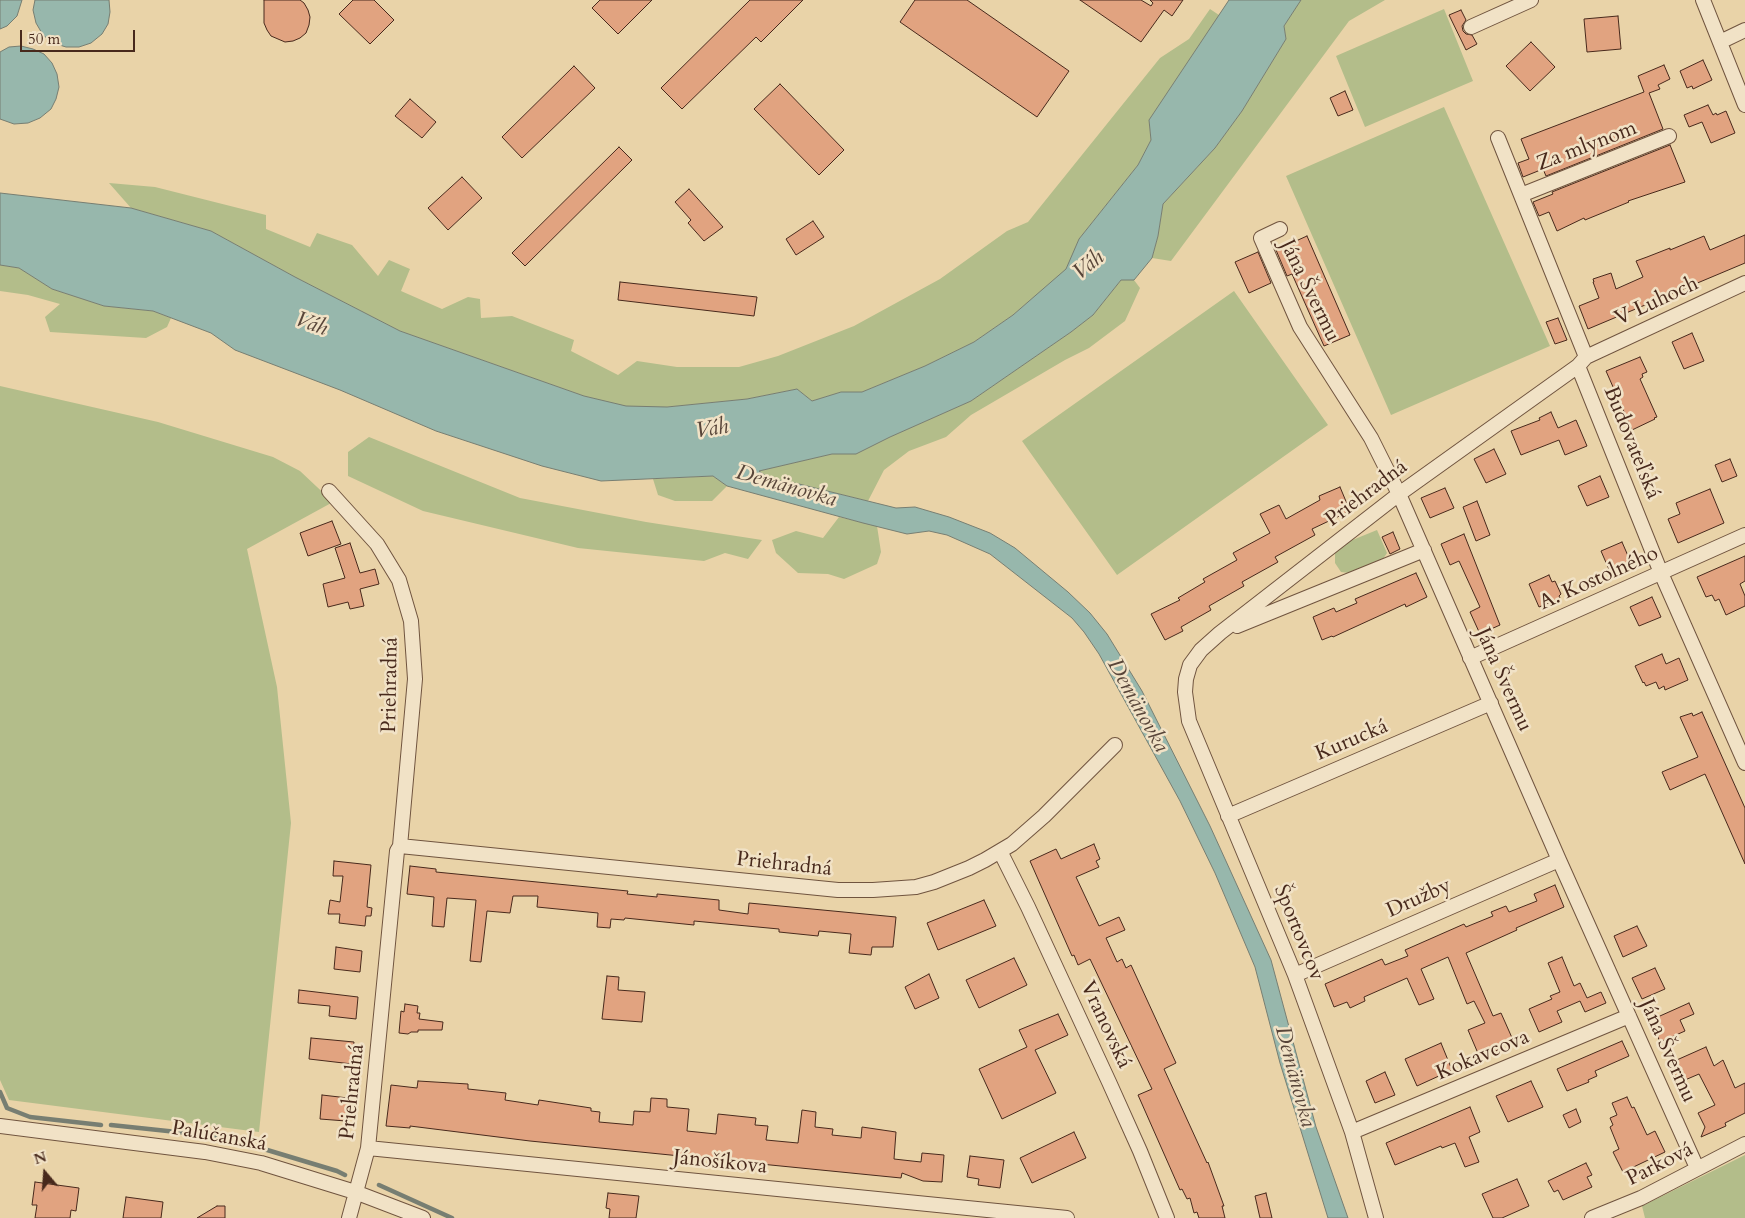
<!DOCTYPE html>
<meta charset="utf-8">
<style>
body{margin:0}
#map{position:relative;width:1745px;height:1218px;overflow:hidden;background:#e9d3a8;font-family:Cardo,serif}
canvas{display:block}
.north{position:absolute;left:20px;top:1148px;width:50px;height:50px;-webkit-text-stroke:4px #f1e2c6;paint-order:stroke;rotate:342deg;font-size:14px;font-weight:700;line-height:20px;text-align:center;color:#48291c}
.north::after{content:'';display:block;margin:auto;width:18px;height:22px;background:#48291c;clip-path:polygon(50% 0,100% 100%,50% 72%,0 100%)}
.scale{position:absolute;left:20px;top:30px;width:115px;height:22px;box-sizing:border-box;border:2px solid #48291c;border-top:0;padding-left:6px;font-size:15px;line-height:18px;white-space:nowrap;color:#48291c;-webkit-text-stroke:4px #f1e2c6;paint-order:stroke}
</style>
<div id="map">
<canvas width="1745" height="1218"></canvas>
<div class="north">N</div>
<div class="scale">50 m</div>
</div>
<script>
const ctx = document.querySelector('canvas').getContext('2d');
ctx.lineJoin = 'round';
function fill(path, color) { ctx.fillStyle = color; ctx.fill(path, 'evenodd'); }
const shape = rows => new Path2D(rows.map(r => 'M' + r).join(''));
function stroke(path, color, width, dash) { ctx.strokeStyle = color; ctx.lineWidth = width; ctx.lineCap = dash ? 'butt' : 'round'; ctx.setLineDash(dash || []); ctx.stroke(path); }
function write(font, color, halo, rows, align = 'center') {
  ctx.font = font + ' Cardo,serif'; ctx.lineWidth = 5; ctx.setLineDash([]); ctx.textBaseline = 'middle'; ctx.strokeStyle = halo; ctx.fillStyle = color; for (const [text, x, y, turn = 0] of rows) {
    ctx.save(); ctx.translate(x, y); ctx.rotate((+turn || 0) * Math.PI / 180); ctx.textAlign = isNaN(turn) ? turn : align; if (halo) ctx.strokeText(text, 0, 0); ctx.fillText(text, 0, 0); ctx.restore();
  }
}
const green = shape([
 [1301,0,1385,0,1349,21,1171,261,1152,258,1158,236,1163,204,1215,148,1242,111,1286,39,1284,26],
 [1210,9,1219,15,1149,120,1151,140,1138,165,1079,239,1067,269,1013,315,974,342,925,366,862,392,841,392,812,401,797,389,747,399,667,407,627,407,584,396,400,331,295,277,211,231,131,208,109,183,155,187,266,215,266,229,310,247,317,233,352,245,378,276,389,260,410,269,401,291,442,309,468,297,480,299,481,318,512,316,574,340,571,351,618,375,637,361,677,367,739,367,778,356,854,326,940,279,1007,231,1028,222,1160,58,1189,39],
 [1444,9,1473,81,1365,127,1336,56],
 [1444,107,1550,346,1391,415,1286,176],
 [0,265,19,268,52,289,104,306,153,311,171,318,167,327,146,338,50,332,45,317,60,304,28,295,0,291],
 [1121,280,1134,280,1140,288,1125,321,1089,348,1065,360,971,415,946,437,909,451,884,470,868,501,799,484,770,479,758,471,832,454,856,454,890,437,971,401,1071,332,1093,315],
 [1234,291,1328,425,1117,575,1022,441],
 [0,386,158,422,273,457,300,471,333,502,247,549,277,687,291,823,259,1132,9,1100,0,1080],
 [369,437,520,498,646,522,762,540,748,559,725,553,704,561,578,548,423,511,348,476,348,452],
 [713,476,727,486,712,501,675,501,658,495,653,479],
 [839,517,877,526,881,552,877,564,844,579,828,574,798,573,776,553,772,540,796,531,823,538],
 [1377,530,1387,553,1383,559,1349,573,1341,572,1335,563,1335,553,1350,541],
 [1745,1155,1745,1218,1645,1218,1642,1206]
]);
const water = shape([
 [0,0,22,0,17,16,7,26,0,29,0,0],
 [35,0,109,0,110,12,108,24,102,34,91,43,79,47,66,47,53,43,43,35,36,23,33,10,35,0],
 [1229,0,1301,0,1284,26,1286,39,1242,111,1215,148,1163,204,1158,236,1152,258,1134,280,1121,280,1093,315,1071,332,971,401,890,437,856,454,832,454,759,471,770,479,799,484,896,508,915,507,949,517,990,533,1015,548,1068,592,1090,613,1107,634,1142,691,1210,826,1271,960,1316,1127,1348,1218,1328,1218,1280,1063,1255,967,1215,873,1180,801,1099,654,1084,632,1072,618,990,554,947,535,929,531,907,534,863,523,727,486,713,476,601,481,542,466,436,431,340,390,235,350,211,333,153,311,104,306,52,289,19,268,0,265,0,193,131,208,211,231,295,277,400,331,584,396,626,406,667,407,747,399,797,389,812,401,841,392,862,392,925,366,974,342,1013,315,1066,269,1079,239,1138,165,1151,140,1149,120,1229,0],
 [21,46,33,49,44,54,52,63,57,74,59,87,56,99,51,109,40,118,28,123,14,124,0,119,0,52,9,47,21,46]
]);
const stream = shape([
 [0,1092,7,1108,30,1117,101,1125],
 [111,1125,224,1137,337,1171,345,1175],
 [379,1185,452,1218]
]);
const building = shape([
 [264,0,300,0,304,3,308,10,310,17,309,25,306,33,300,38,293,41,285,42,271,36,267,30,264,23,264,0],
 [353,0,374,0,394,20,370,44,339,14,353,0],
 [600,0,652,0,618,34,592,8,600,0],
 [750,0,803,0,761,42,756,37,682,109,661,88,750,0],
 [915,0,967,0,1069,71,1037,117,900,22,915,0],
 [1080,0,1141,0,1151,6,1153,3,1150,0,1183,0,1172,16,1164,10,1141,42,1080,0],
 [1461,10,1466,20,1462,26,1463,31,1466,34,1472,35,1477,44,1466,50,1449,15,1461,10],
 [1618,16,1621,49,1587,52,1584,19,1618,16],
 [1531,42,1555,67,1530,91,1506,66,1531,42],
 [1703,60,1712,80,1693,89,1692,86,1687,88,1680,71,1703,60],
 [1664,65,1670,79,1658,85,1660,89,1649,93,1663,129,1546,176,1543,169,1523,177,1518,163,1529,159,1521,139,1644,92,1638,76,1664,65],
 [574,66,595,88,522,158,502,137,574,66],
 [780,84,844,150,819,175,754,109,780,84],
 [1345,91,1353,110,1338,116,1330,98,1345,91],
 [410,99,436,122,422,138,395,116,410,99],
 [1708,105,1713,115,1716,113,1717,115,1726,111,1735,133,1711,143,1702,122,1689,127,1684,115,1708,105],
 [1670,145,1685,182,1628,201,1629,202,1585,220,1584,218,1557,231,1549,212,1539,216,1533,202,1553,194,1552,192,1670,145],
 [619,147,632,160,525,266,512,253,619,147],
 [462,177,482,198,448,230,428,208,462,177],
 [689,189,723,227,704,241,688,223,691,220,675,202,689,189],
 [813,221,824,237,796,255,786,239,813,221],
 [1745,235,1745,263,1588,329,1579,306,1599,298,1593,282,1594,282,1593,279,1611,273,1616,289,1643,277,1636,261,1647,257,1670,248,1670,250,1704,236,1710,250,1745,235],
 [1307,236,1350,335,1324,346,1292,274,1287,276,1276,250,1307,236],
 [1258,252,1271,283,1249,293,1235,262,1258,252],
 [620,282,757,297,754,316,618,300,620,282],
 [1558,318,1567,340,1555,344,1546,322,1558,318],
 [1692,333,1704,361,1684,369,1672,342,1692,333],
 [1640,357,1647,372,1642,374,1643,377,1640,379,1657,417,1654,418,1655,419,1632,430,1606,371,1640,357],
 [1551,412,1558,428,1576,420,1587,446,1565,455,1559,440,1521,455,1511,431,1540,420,1539,418,1551,412],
 [1494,449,1506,474,1486,483,1474,459,1494,449],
 [1730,459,1737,476,1722,482,1715,465,1730,459],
 [1600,476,1609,497,1587,506,1578,486,1600,476],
 [1340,487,1350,511,1312,529,1315,535,1275,557,1278,562,1242,582,1244,586,1209,606,1211,610,1181,627,1183,631,1165,640,1151,614,1180,600,1178,598,1205,582,1203,579,1237,560,1233,553,1270,533,1260,514,1279,505,1286,519,1320,500,1319,496,1340,487],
 [1445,488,1454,508,1430,518,1421,498,1445,488],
 [1710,489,1724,523,1678,543,1668,519,1680,514,1676,503,1710,489],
 [1477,501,1490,535,1476,541,1463,507,1477,501],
 [332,521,341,544,308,556,300,533,332,521],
 [1393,532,1400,549,1390,554,1382,537,1393,532],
 [1464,534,1500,625,1480,634,1470,612,1480,607,1459,561,1450,565,1441,544,1464,534],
 [1622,542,1632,565,1611,574,1601,551,1622,542],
 [350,543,360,573,375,569,379,584,360,589,364,606,350,609,348,602,328,607,323,584,345,578,335,548,350,543],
 [1745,556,1745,581,1740,584,1745,596,1745,606,1726,615,1719,599,1715,601,1712,595,1706,597,1697,577,1745,556],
 [1416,573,1427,597,1406,607,1405,604,1333,637,1332,636,1322,640,1313,617,1334,608,1336,612,1357,603,1355,599,1416,573],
 [1549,575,1552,582,1555,581,1561,594,1559,596,1560,598,1539,607,1529,584,1549,575],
 [1652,597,1661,617,1639,626,1630,607,1652,597],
 [1662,654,1666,664,1679,658,1688,680,1665,690,1664,686,1659,689,1656,682,1646,686,1644,682,1643,683,1635,666,1662,654],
 [1702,712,1745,808,1745,864,1705,774,1670,790,1662,772,1698,757,1680,717,1692,713,1693,716,1702,712],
 [1094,844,1100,859,1096,861,1099,867,1076,877,1099,926,1119,917,1125,930,1106,938,1117,962,1122,959,1126,968,1131,965,1176,1063,1164,1069,1207,1163,1208,1162,1224,1206,1222,1206,1225,1218,1199,1218,1197,1212,1194,1213,1190,1198,1187,1199,1182,1189,1180,1190,1138,1095,1152,1089,1090,959,1078,965,1074,955,1072,956,1030,861,1056,849,1061,859,1094,844],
 [334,861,371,865,367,907,372,908,371,916,366,916,365,926,339,923,340,914,328,914,330,900,340,902,343,876,333,876,334,861],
 [410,866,436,869,436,872,628,891,627,894,657,897,657,894,719,900,719,910,748,914,749,903,896,917,893,947,872,947,871,955,849,953,851,934,819,931,818,936,779,932,779,929,694,921,694,925,625,918,624,920,611,919,610,928,597,927,598,913,537,907,538,896,513,896,510,913,487,911,481,962,470,961,476,900,447,898,444,927,432,926,434,897,407,894,410,866],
 [1555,885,1564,907,1516,928,1517,930,1466,953,1493,1016,1501,1013,1513,1040,1497,1048,1498,1050,1480,1058,1468,1030,1485,1023,1474,1001,1467,1004,1448,957,1421,969,1434,999,1419,1005,1407,978,1364,997,1365,1001,1350,1008,1347,1002,1334,1007,1325,984,1382,959,1385,965,1408,956,1405,950,1464,924,1466,927,1493,916,1491,912,1506,906,1509,912,1537,901,1534,894,1555,885],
 [984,900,996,926,938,950,927,923,984,900],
 [1637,926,1647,946,1623,957,1614,936,1637,926],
 [336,947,362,951,360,972,334,969,336,947],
 [1562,957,1574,986,1580,983,1587,998,1601,992,1606,1003,1585,1012,1580,1001,1557,1011,1562,1022,1539,1032,1529,1009,1552,999,1550,996,1560,992,1548,963,1562,957],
 [1014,958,1027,985,979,1008,966,980,1014,958],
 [1655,968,1665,989,1642,999,1632,978,1655,968],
 [929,974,939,998,915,1009,905,987,929,974],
 [607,976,619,977,618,990,645,992,642,1022,602,1019,607,976],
 [299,990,358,997,356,1019,329,1016,330,1006,298,1003,299,990],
 [1689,1003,1694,1014,1680,1020,1685,1031,1660,1042,1651,1020,1689,1003],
 [405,1004,418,1006,417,1013,420,1013,419,1019,443,1022,442,1030,418,1030,418,1032,411,1032,408,1034,399,1033,401,1011,404,1012,405,1004],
 [1058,1014,1068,1035,1035,1050,1056,1093,1002,1119,979,1069,1027,1047,1019,1030,1058,1014],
 [311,1038,354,1042,352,1064,309,1059,311,1038],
 [1622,1041,1629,1056,1595,1071,1597,1076,1588,1080,1589,1082,1567,1091,1557,1069,1622,1041],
 [1441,1043,1452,1070,1417,1086,1405,1059,1441,1043],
 [1706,1047,1714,1066,1723,1060,1735,1088,1745,1083,1745,1113,1725,1123,1726,1126,1701,1137,1705,1127,1698,1113,1715,1105,1699,1074,1678,1083,1670,1063,1706,1047],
 [1385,1072,1395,1095,1375,1103,1366,1081,1385,1072],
 [418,1081,468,1084,468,1089,506,1093,505,1100,538,1105,539,1100,591,1108,591,1111,600,1112,599,1122,633,1125,634,1111,650,1112,651,1098,667,1099,667,1107,689,1109,687,1131,716,1134,718,1114,756,1118,755,1125,768,1126,766,1140,798,1143,802,1110,816,1112,815,1127,833,1129,832,1135,861,1138,862,1127,896,1132,894,1159,921,1162,922,1153,944,1155,942,1182,923,1181,902,1173,901,1178,530,1141,410,1126,410,1128,386,1126,391,1085,417,1088,418,1081],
 [1531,1081,1543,1107,1508,1122,1496,1096,1531,1081],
 [322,1095,348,1098,346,1121,320,1119,322,1095],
 [1627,1097,1632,1108,1634,1107,1647,1135,1655,1131,1665,1152,1623,1172,1613,1152,1619,1149,1610,1127,1613,1125,1610,1118,1617,1115,1612,1103,1627,1097],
 [1470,1107,1480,1132,1469,1137,1479,1162,1465,1167,1455,1143,1442,1148,1441,1146,1395,1165,1386,1143,1470,1107],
 [1576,1109,1581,1122,1569,1128,1563,1115,1576,1109],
 [1074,1132,1086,1158,1032,1183,1020,1158,1074,1132],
 [970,1156,1004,1160,1000,1188,978,1185,979,1179,967,1177,970,1156],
 [1586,1163,1592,1175,1587,1177,1592,1187,1563,1200,1558,1190,1554,1192,1548,1181,1586,1163],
 [1517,1179,1529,1206,1502,1218,1493,1218,1482,1194,1517,1179],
 [35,1182,79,1188,76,1211,71,1210,70,1218,35,1218,37,1205,32,1205,35,1182],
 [608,1193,639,1196,636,1218,609,1218,610,1209,606,1208,608,1193],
 [1266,1193,1272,1218,1260,1218,1255,1196,1266,1193],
 [126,1197,163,1202,161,1218,123,1218,126,1197],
 [217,1206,225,1206,225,1218,197,1218,217,1206]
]);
const street = shape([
 [1703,0,1745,105],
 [1471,27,1531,0],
 [1720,42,1745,30],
 [1498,138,1586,357,1578,366,1661,573,1745,763],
 [1521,195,1669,136],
 [1280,229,1261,238,1300,327,1371,438,1399,494,1559,860,1697,1168],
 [1586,357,1745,283],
 [329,491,377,544,399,580,411,621,415,679,400,846,397,851,368,1148,349,1218],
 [1237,626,1424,550],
 [1470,658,1745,535],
 [1228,816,1491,703],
 [400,846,838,890,873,890,916,887,934,882,969,868,985,860,1012,844,1044,816,1115,745],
 [1000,851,1028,907,1109,1082,1140,1151,1167,1218],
 [1295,975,1559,860],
 [0,1126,205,1152,261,1163,355,1192,423,1218],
 [1352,1132,1629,1016],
 [368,1148,1067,1218],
 [1376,1218,1352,1132,1295,975,1189,721,1185,692,1186,679,1190,665,1201,650,1220,633,1399,494,1578,366],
 [1592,1218,1641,1198,1745,1144]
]);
const streetNames = [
 ["Za mlynom",1587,147,-21],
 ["Jána Švermu",1309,291,64],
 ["V Luhoch",1657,302,-25],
 ["Budovateľská",1631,443,68],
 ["Priehradná",1367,494,-37],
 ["A. Kostolného",1599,579,-24],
 ["Jána Švermu",1503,680,66],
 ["Priehradná",391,685,-89],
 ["Kurucká",1352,741,-23],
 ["Priehradná",784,865,6],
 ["Družby",1419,899,-24],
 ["Športovcov",1298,933,68],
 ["Vranovská",1105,1025,65],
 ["Jána Švermu",1667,1051,66],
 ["Kokavcova",1483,1056,-23],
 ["Priehradná",353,1092,-84],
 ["Palúčanská",219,1137,10],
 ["Jánošíkova",720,1163,6],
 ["Parková",1660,1165,-27]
];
const waterNames = [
 ["Váh",1089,266,-39],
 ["Váh",311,325,20],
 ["Váh",712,430,-9],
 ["Demänovka",786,487,16],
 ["Demänovka",1137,706,61],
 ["Demänovka",1294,1077,75]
];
fill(green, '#b3bd8a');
fill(water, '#97b7ac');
stroke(water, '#777e72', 1);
stroke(stream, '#777e72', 4.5);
fill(building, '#e1a380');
stroke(building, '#48291c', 1);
stroke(street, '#70543f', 16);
stroke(street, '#f1e2c6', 14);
write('21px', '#48291c', '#f1e2c6', streetNames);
write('italic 22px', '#584539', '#f1e2c6', waterNames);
</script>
